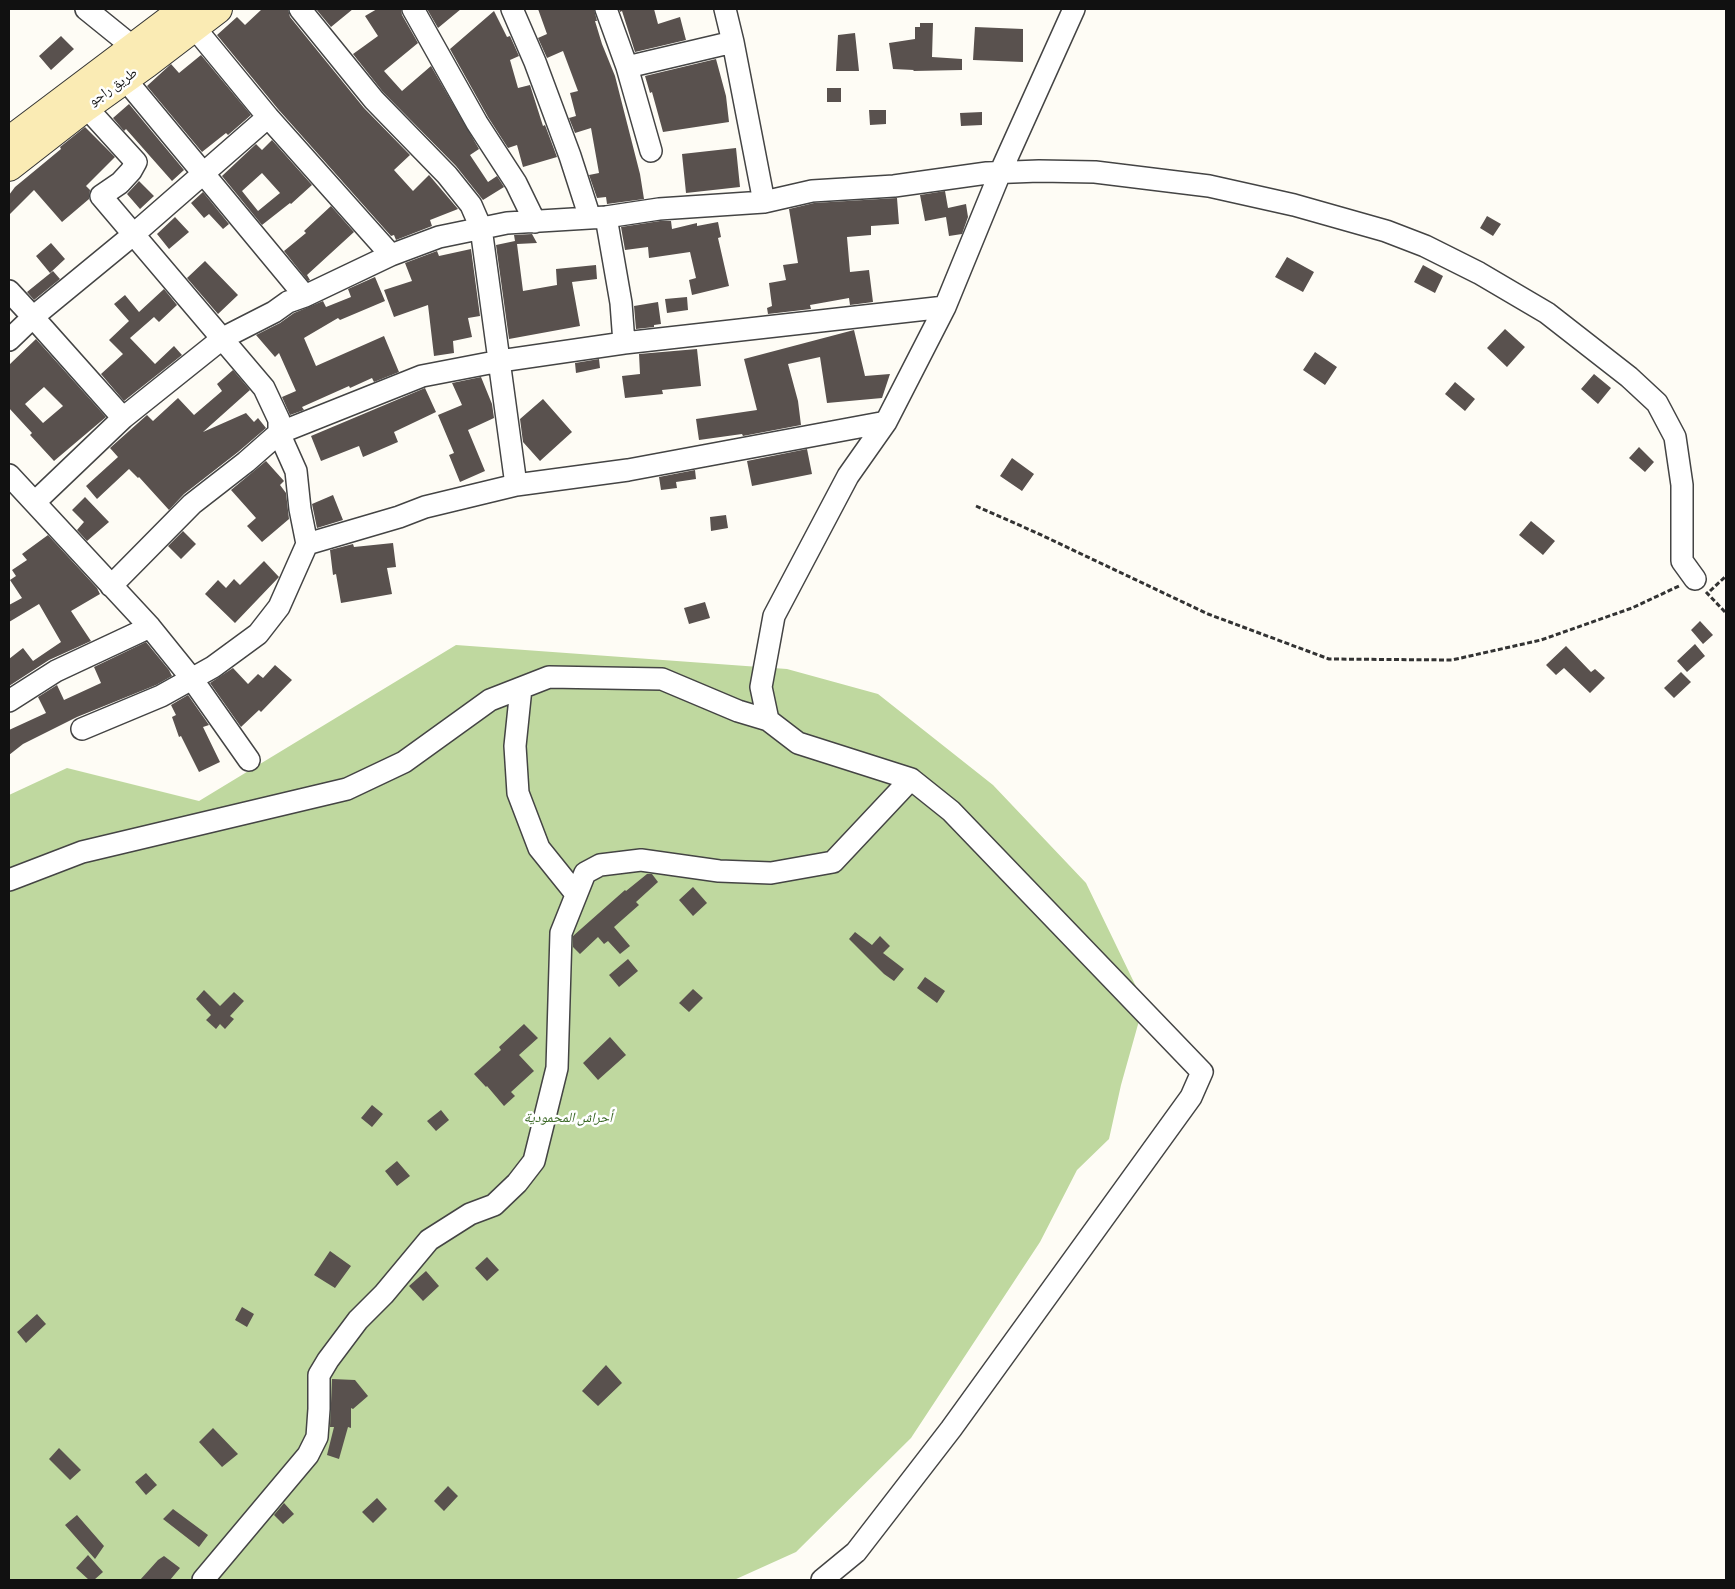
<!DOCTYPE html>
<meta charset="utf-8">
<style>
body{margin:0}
#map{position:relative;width:1735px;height:1589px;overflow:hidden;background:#fefcf5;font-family:Literata,serif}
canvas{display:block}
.frame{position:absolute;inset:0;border:10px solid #111;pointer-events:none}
</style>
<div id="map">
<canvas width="1735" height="1589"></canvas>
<div class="frame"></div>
</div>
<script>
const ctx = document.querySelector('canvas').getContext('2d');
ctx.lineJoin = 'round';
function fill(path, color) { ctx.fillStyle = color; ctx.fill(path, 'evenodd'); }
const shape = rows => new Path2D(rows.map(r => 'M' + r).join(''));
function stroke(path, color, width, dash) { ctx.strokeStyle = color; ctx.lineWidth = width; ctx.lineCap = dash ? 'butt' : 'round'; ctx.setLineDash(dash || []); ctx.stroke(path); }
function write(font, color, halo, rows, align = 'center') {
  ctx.font = font + ' Literata,"Noto Naskh Arabic",serif'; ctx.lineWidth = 5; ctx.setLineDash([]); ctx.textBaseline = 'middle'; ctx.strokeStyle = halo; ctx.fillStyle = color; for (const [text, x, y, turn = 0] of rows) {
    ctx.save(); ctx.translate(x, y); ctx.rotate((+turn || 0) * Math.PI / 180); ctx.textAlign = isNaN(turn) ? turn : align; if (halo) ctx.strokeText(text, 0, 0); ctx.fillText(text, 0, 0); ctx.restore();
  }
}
const forest = shape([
 [456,645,787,669,878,694,993,785,1086,883,1144,1003,1121,1085,1109,1139,1077,1170,1040,1242,911,1438,796,1552,734,1580,9,1580,9,795,67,768,199,801]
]);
const building = shape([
 [262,9,288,9,290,17,364,108,410,155,394,170,413,191,429,175,458,209,430,220,432,226,396,240,394,235,391,236,278,109,217,35,237,17,245,25],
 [316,9,353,9,331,27],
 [377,9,401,9,402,15,418,43,384,71,402,91,431,66,479,149,470,155,488,182,497,176,504,187,483,200,456,166,383,92,353,54,378,36,365,16],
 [427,9,461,9,438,28],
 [538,9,594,9,597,21,595,21,602,44,615,76,640,174,644,199,607,204,606,197,597,198,589,175,599,173,591,128,575,133,569,118,576,116,570,93,578,91,563,51,547,58,538,38,547,34],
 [619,9,654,9,658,24,680,17,686,40,635,52,622,11,620,12],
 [494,11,507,37,510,36,519,56,510,60,518,88,530,85,543,126,545,125,557,157,523,167,517,145,508,148,488,117,450,49],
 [920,23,933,23,932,57,962,59,962,70,913,71,914,70,893,69,889,43,915,39,915,27,920,27],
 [975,27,1023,29,1023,62,973,60],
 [855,33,859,71,836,71,838,35],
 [61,36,74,49,51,70,39,56],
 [201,55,251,115,228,135,226,133,202,152,147,86,171,64,179,73],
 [716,59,726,96,729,122,663,132,652,92,650,93,645,76],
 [827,88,841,88,841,102,827,102],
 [129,104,184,170,172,181,126,129,124,131,113,118],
 [869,110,886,110,886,124,870,125],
 [982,112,982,125,961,126,960,113],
 [85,127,115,157,86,186,90,190,89,199,62,222,34,190,9,215,9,195,15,187,61,149,60,147],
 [272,140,312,185,291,204,290,203,262,225,222,176,256,144,262,150],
 [262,173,280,193,258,211,242,191],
 [736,148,740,187,686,193,682,154],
 [139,181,154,196,140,209,127,194],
 [945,191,948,208,966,204,968,217,962,234,949,236,946,217,925,221,920,195],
 [203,192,229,224,223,229,209,214,204,218,191,203],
 [897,198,899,224,871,226,871,235,847,237,850,272,869,270,873,302,850,305,849,298,810,305,811,309,768,314,767,308,772,306,769,283,786,280,783,265,798,263,789,209,814,203],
 [331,206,354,232,307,275,310,280,308,281,284,251,306,233,304,231],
 [1487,216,1501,224,1493,236,1480,228],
 [175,217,189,232,169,249,157,234],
 [660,221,671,221,672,229,697,223,697,226,718,222,721,237,718,238,729,286,692,295,689,280,696,278,690,252,649,258,648,247,625,250,621,227],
 [532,234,537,243,517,244,523,291,557,285,556,269,596,265,597,279,572,282,580,326,509,339,496,245,515,241,514,235],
 [51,243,65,259,50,273,36,256],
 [471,249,480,316,468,318,472,337,453,341,454,353,434,356,428,305,394,317,384,290,412,281,405,263,437,251,439,256],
 [1287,257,1314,272,1303,292,1275,277],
 [205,261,238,295,218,314,187,278],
 [1423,265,1443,276,1435,293,1414,282],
 [53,271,60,279,34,300,27,292],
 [375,277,385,301,340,320,338,318,304,338,316,366,384,336,399,372,374,382,372,378,350,388,349,386,302,407,304,410,290,415,282,397,296,391,279,353,275,357,256,335,280,323,294,313,323,301,326,307,351,297,348,289],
 [164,289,177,305,159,322,154,317,130,338,155,364,174,346,182,355,124,401,101,374,123,354,109,340,129,321,114,304,125,295,139,312],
 [687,297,688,310,667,313,665,299],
 [658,302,661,324,654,325,654,327,636,329,634,306],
 [1505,329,1525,347,1507,367,1487,348],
 [854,330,865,376,890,374,882,398,827,403,820,357,788,364,798,401,801,425,743,436,742,434,699,440,696,419,757,410,744,359],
 [36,339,106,417,54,461,30,435,32,433,9,408,9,365],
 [44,387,63,406,43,423,25,404],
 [697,349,701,386,662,390,663,394,625,398,622,376,640,374,639,354],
 [1315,352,1337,367,1325,385,1303,370],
 [599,359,600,368,576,373,575,363],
 [233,370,250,390,203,432,246,413,254,422,258,418,266,428,238,452,184,494,169,510,139,477,138,478,129,469,97,499,86,486,118,457,110,448,147,415,153,421,178,398,194,415,222,391,217,384],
 [1594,374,1611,388,1598,404,1581,389],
 [481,377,492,404,494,418,468,430,485,471,460,482,449,455,454,453,438,415,462,405,452,383],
 [1455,382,1475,399,1465,411,1445,394],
 [425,388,436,412,394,432,398,442,363,457,359,446,321,461,311,436],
 [543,399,572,432,540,461,523,442,520,419],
 [1639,447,1654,462,1645,472,1629,458],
 [807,449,812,474,752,486,747,461],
 [1012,458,1034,474,1022,491,1000,476],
 [266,461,284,481,280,485,286,493,289,519,262,542,247,526,256,518,231,490],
 [695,470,696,479,676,482,677,488,661,490,659,477],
 [333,495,343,520,317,528,312,504],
 [85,497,109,522,87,541,77,530,84,522,72,510],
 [726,515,728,528,711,531,710,517],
 [1531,521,1555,541,1543,555,1519,535],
 [183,531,196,544,181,559,168,546],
 [48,535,97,588,100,594,71,611,91,641,49,660,9,686,9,659,23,648,33,661,61,642,39,604,9,622,9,605,22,598,10,580,16,576,12,570,27,560,22,554],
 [393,543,396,567,387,568,392,594,341,603,336,574,333,575,330,550,353,544,354,547],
 [264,561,279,577,235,623,205,594,218,580,226,588,234,579,240,585],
 [705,602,710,618,689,624,684,608],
 [1700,621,1713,635,1703,644,1691,630],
 [146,642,169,670,172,676,156,685,77,717,23,744,9,755,9,730,46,713,38,697,57,685,64,700,101,683,94,667],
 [1695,644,1705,656,1687,672,1677,661],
 [1566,646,1591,672,1595,669,1605,678,1590,693,1564,668,1556,675,1546,665],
 [275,665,292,680,261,712,259,710,241,727,210,683,233,668,248,684,258,674,263,678],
 [1681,672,1691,682,1674,698,1664,688],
 [188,695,209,725,203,727,220,762,199,772,181,736,179,737,172,717,176,715,171,705],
 [647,874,652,874,658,882,636,902,639,905,614,927,630,946,620,954,608,941,604,944,598,937,580,954,573,947,573,936,625,890,626,891],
 [693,887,707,903,693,916,679,900],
 [855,932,872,945,880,936,890,946,883,953,904,969,894,981,884,974,849,939],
 [628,959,638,971,619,987,609,975],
 [925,977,945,991,937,1003,917,988],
 [693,989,703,998,689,1012,679,1003],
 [204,990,220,1006,234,992,244,1001,230,1016,234,1019,225,1029,220,1024,216,1029,206,1020,211,1015,196,999],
 [524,1024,538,1038,519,1055,534,1071,511,1092,515,1096,504,1106,487,1086,486,1087,474,1074,501,1050,499,1047],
 [610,1037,626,1055,598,1080,583,1063],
 [372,1105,383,1114,372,1127,361,1118],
 [441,1110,449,1120,436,1131,427,1121],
 [397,1161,410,1176,397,1186,385,1171],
 [330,1251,351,1266,335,1288,314,1275],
 [487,1257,499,1270,487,1281,475,1268],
 [426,1271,439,1286,423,1301,409,1286],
 [242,1307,254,1314,247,1327,235,1320],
 [37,1314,46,1324,26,1343,17,1332],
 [606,1365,622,1383,598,1406,582,1391],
 [332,1379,355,1380,368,1396,353,1409,351,1408,351,1428,348,1427,339,1459,327,1455,334,1427,330,1427],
 [213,1428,238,1454,222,1467,199,1442],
 [59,1448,81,1470,70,1480,49,1459],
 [146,1473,157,1485,146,1495,135,1482],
 [448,1486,458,1496,444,1511,434,1501],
 [377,1498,387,1509,373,1523,362,1512],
 [284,1503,294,1514,283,1524,274,1515],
 [173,1509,208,1535,199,1547,163,1519],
 [77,1515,104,1546,95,1559,65,1525],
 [88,1555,103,1572,94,1580,89,1580,76,1568],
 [164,1556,180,1568,170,1580,140,1580,158,1560]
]);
const path = shape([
 [976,506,1037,533,1208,614,1329,659,1452,660,1541,640,1632,608,1679,586],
 [1710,591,1726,576],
 [1706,592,1726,613]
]);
const minor = shape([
 [86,9,133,47,141,58],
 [300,9,374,100,447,175,471,205,481,228,516,485],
 [413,9,477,123,516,183,535,222],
 [512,9,535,62,570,156,590,218],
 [606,9,627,67,651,151],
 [725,9,733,42,764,202],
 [194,27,268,117,391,255],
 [627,67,733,42],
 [125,79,305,296],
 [86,107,136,162,131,171,120,183,101,196,264,388,279,420,279,433,296,471,300,509,307,544],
 [606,217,621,303,624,343],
 [9,291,33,317,123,418],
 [9,340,33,317,134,234,268,117],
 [9,475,150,627,192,679,249,760],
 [35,502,123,418,223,338,274,312,288,302,305,296,391,255,439,237,507,223,606,217,659,209,764,202,812,191,894,186,987,173,1039,171,1095,172,1209,186,1294,205,1386,231,1425,246,1479,273,1547,313,1629,377,1657,403,1675,437,1682,485,1682,561,1695,579],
 [111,586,192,504,246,462,279,433,422,376,500,361,624,343,945,307],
 [521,688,515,746,518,793,539,848,576,894],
 [9,701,56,671,150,627],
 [82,729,161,696,213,667,258,634,279,607,307,544,399,517,425,507,516,485,628,470,886,422],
 [9,880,82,852,347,789,404,762,490,700,549,677,662,679,738,711,768,720],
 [203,1580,308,1455,317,1437,319,1409,319,1375,328,1360,358,1320,384,1294,429,1240,470,1214,494,1205,517,1183,534,1161,557,1068,561,933,585,873,600,865,641,860,719,871,771,873,833,862,911,779],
 [822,1580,856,1552,951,1429,1191,1097,1202,1072,951,811,911,779,798,743,768,720,761,687,774,616,848,476,886,422,945,307,1000,173,1074,9]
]);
const secondary = shape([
 [9,141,184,9],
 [9,167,86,107,146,64,218,9]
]);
const streetNames = [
 ["طريق راجو",113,87,-35]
];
const parkNames = [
 ["أحراش المحمودية",568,1118]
];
fill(forest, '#bfd89f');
fill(building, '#59514e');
stroke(minor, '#444', 24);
stroke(secondary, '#333', 30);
stroke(path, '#333', 3, [5, 2.5]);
stroke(minor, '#fff', 21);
stroke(secondary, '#faebb4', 28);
write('14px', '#111', '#fff', streetNames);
write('italic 14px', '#386623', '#fff', parkNames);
</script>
